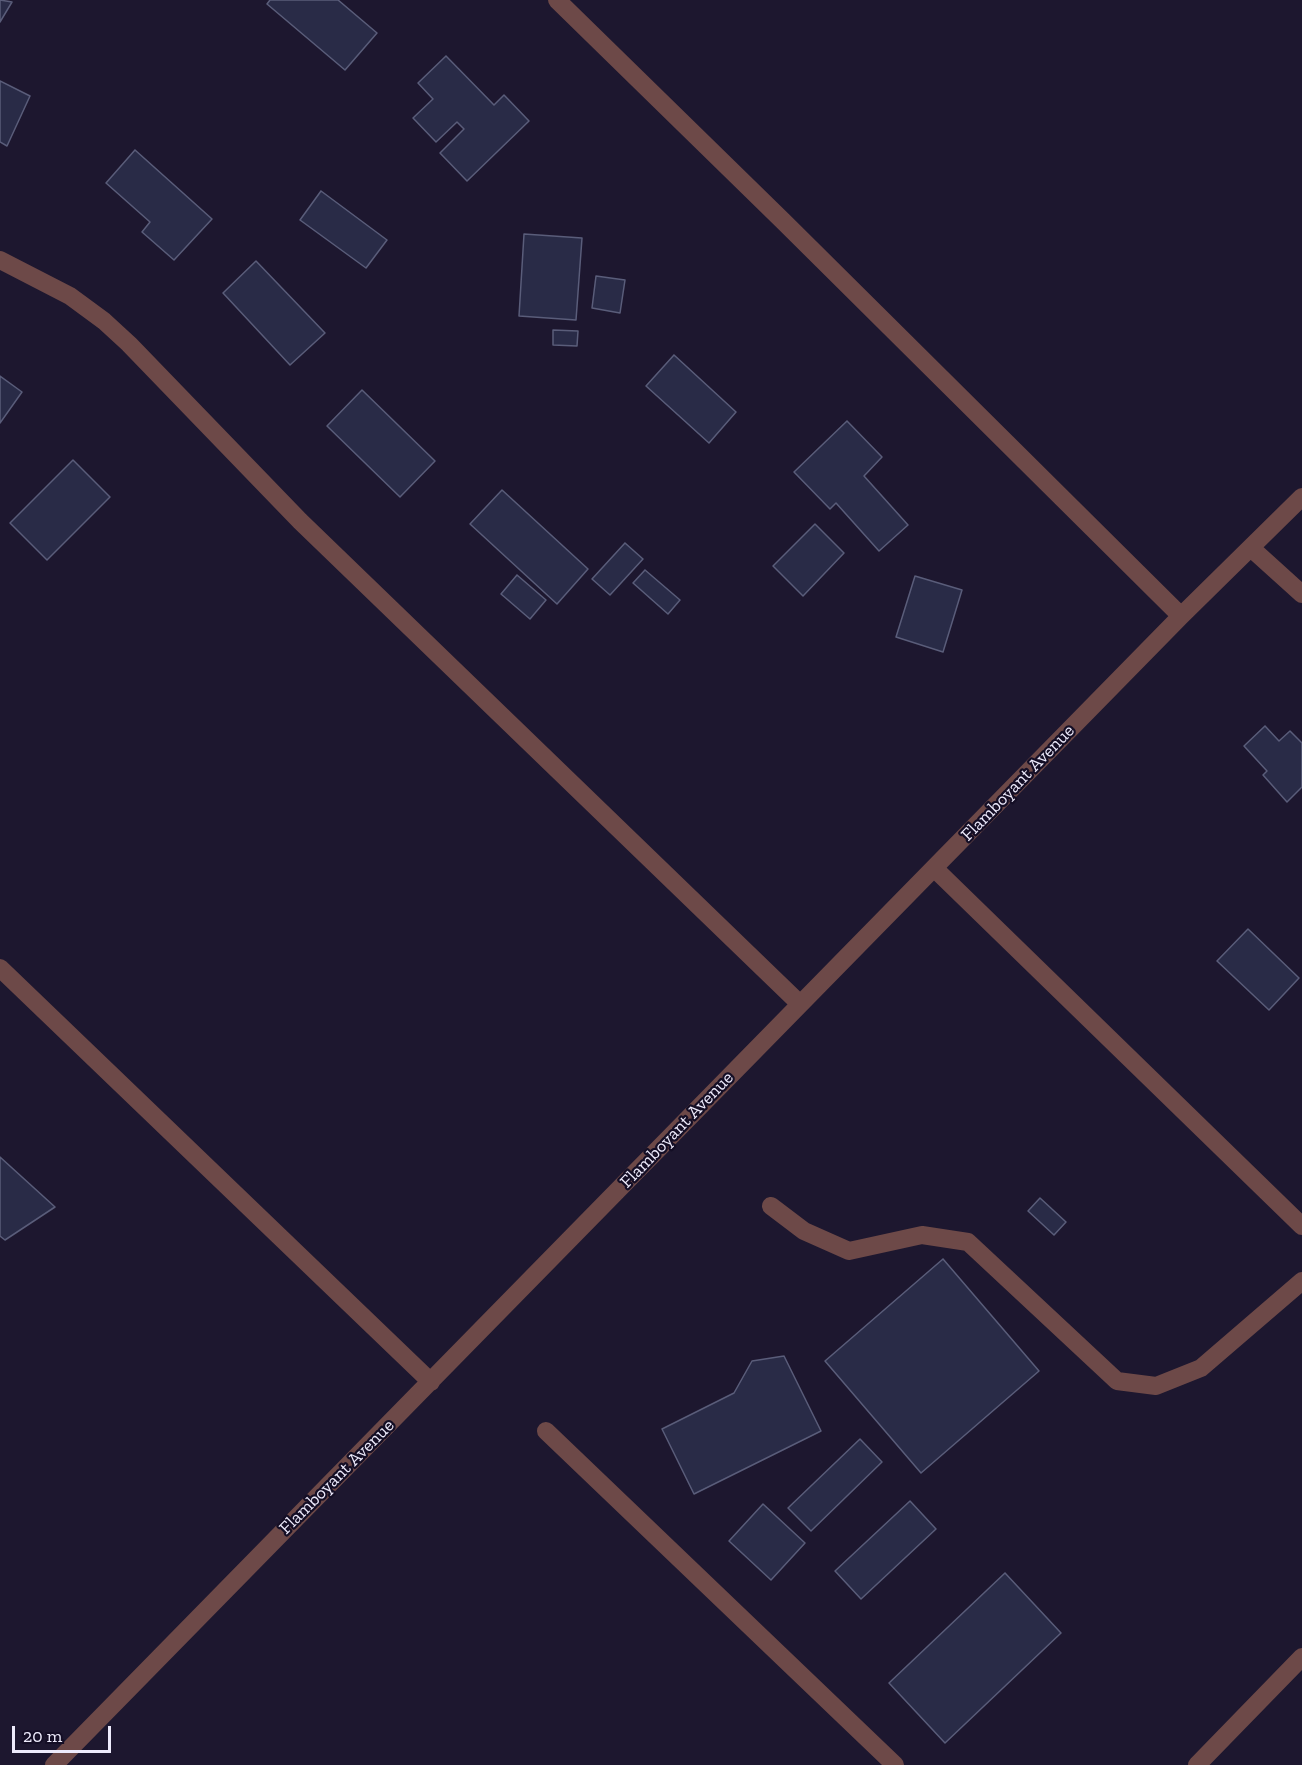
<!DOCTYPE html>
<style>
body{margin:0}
#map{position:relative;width:1302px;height:1765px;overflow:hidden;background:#1d172f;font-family:"Zilla Slab",serif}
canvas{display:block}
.scale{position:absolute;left:12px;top:1726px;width:99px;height:27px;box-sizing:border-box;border:3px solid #eeebfc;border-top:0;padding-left:8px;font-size:18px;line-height:21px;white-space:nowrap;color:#eeebfc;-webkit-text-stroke:4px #140e25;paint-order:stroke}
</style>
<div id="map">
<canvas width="1302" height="1765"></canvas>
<div class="scale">20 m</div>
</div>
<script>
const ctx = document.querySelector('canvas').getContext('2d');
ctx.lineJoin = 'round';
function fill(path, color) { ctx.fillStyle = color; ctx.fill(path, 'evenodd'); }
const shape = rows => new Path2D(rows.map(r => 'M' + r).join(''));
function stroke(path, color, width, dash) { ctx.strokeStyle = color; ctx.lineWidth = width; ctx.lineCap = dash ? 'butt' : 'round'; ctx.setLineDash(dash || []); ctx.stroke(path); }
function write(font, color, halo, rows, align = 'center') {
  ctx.font = font + ' "Zilla Slab",serif'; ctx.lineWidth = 4.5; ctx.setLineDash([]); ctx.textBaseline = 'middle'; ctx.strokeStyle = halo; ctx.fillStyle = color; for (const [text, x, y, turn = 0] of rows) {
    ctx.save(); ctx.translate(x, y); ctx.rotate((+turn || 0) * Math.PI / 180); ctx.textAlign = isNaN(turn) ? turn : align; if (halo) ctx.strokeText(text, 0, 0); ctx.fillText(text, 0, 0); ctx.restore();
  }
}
const building = shape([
 [0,0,12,2,0,22,0,0],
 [270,0,338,0,377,33,345,70,267,4,270,0],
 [446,56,494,105,504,95,529,121,467,181,440,153,464,129,457,122,436,142,413,118,433,99,418,83,446,56],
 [0,81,30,96,7,146,0,142,0,81],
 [135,150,212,219,174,260,142,232,150,222,106,183,135,150],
 [321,191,387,240,366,268,300,220,321,191],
 [524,234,582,238,576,320,519,316,524,234],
 [256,261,325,333,290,365,223,293,256,261],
 [596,276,625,280,620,313,592,308,596,276],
 [553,330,578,331,577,346,553,345,553,330],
 [674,355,736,412,709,443,646,386,674,355],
 [0,376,22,392,0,423,0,376],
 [362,390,435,461,400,497,327,426,362,390],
 [847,421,882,457,864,476,908,525,879,551,836,503,830,509,794,472,847,421],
 [73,460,110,497,47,560,10,523,73,460],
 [502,490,588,569,557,604,470,524,502,490],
 [815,524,844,553,803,596,773,566,815,524],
 [625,543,643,559,610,595,592,579,625,543],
 [645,570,680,600,668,614,633,583,645,570],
 [517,575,546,600,530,619,501,594,517,575],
 [915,576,962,590,943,652,896,637,915,576],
 [1265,726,1279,741,1290,731,1302,743,1302,787,1287,802,1263,775,1267,771,1244,746,1265,726],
 [1248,929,1299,978,1269,1010,1217,961,1248,929],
 [0,1157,55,1207,5,1240,0,1236,0,1157],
 [1040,1198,1066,1222,1054,1235,1028,1211,1040,1198],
 [943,1259,1039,1371,921,1473,825,1361,943,1259],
 [784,1356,821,1431,694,1494,662,1429,734,1393,752,1361,784,1356],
 [860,1439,882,1462,811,1531,788,1508,860,1439],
 [910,1501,936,1529,861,1599,835,1571,910,1501],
 [763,1504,805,1543,771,1580,729,1541,763,1504],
 [1005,1573,1061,1633,945,1743,889,1683,1005,1573]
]);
const minor = shape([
 [557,0,783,221,1181,616],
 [0,260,70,296,104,321,129,344,300,521,800,1004],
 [1251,548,1302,594],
 [934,868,1302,1226],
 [0,968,431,1382],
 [771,1206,804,1231,849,1251,922,1235,968,1242,1117,1381,1156,1386,1201,1368,1302,1281],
 [546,1431,895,1765],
 [54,1765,1181,616,1302,497],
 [1197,1765,1302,1657]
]);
const streetNames = [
 ["Flamboyant Avenue",1018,783,-46],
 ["Flamboyant Avenue",677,1130,-46],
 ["Flamboyant Avenue",337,1477,-45]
];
fill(building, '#292b47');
stroke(building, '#5a5d7a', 1.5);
stroke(minor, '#6d4948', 18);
write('18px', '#eeebfc', '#140e25', streetNames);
</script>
